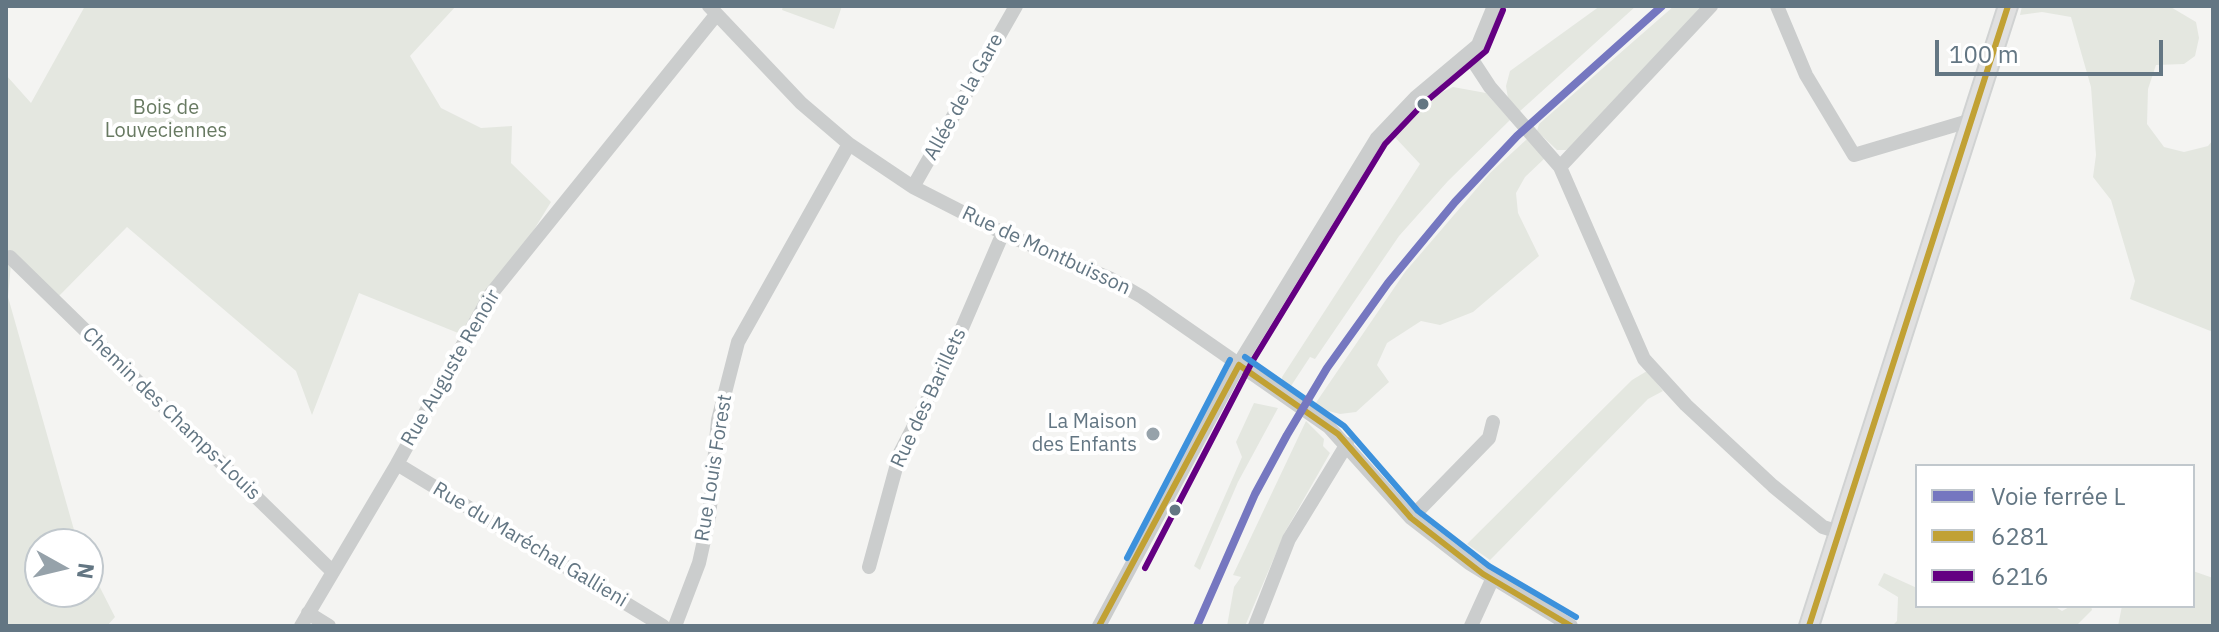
<!DOCTYPE html>
<meta charset="utf-8">
<style>
body{margin:0}
#map{position:relative;width:2219px;height:632px;overflow:hidden;background:#f4f4f2;font-family:"IBM Plex Sans",sans-serif}
canvas{display:block}
.frame{position:absolute;inset:0;border:8px solid #637683;pointer-events:none}
.legend{position:absolute;left:1915px;top:464px;width:280px;height:144px;box-sizing:border-box;background:#fff;border:2px solid #c1c8cd;margin:0;padding:10px 14px;list-style:none;font-size:24px;color:#637683}
.legend li{display:flex;align-items:center;gap:16px;height:40px}
.legend b{width:40px;border:2px solid #c1c8cd}
.north{position:absolute;left:24px;top:528px;width:80px;height:80px;box-sizing:border-box;background:#fff;border:2px solid #c1c8cd;border-radius:50%;rotate:98deg;font-size:22px;font-weight:700;line-height:32px;text-align:center;color:#637683}
.north::after{content:'';display:block;margin:auto;width:28px;height:36px;background:#96a2aa;clip-path:polygon(50% 0,100% 100%,50% 72%,0 100%)}
.scale{position:absolute;left:1935px;top:40px;width:228px;height:36px;box-sizing:border-box;border:4px solid #637683;border-top:0;padding-left:10px;font-size:24px;line-height:28px;white-space:nowrap;color:#637683;-webkit-text-stroke:6px #fff;paint-order:stroke}
</style>
<div id="map">
<canvas width="2219" height="632"></canvas>
<div class="frame"></div>
<ul class="legend">
<li><b style="height:10px;background:#7577c0"></b>Voie ferrée L</li>
<li><b style="height:10px;background:#c1a134"></b>6281</li>
<li><b style="height:10px;background:#640082"></b>6216</li>
</ul>
<div class="north">N</div>
<div class="scale">100 m</div>
</div>
<script>
const ctx = document.querySelector('canvas').getContext('2d');
ctx.lineJoin = 'round';
function fill(path, color) { ctx.fillStyle = color; ctx.fill(path, 'evenodd'); }
const shape = rows => new Path2D(rows.map(r => 'M' + r).join(''));
function stroke(path, color, width, dash) { ctx.strokeStyle = color; ctx.lineWidth = width; ctx.lineCap = dash ? 'butt' : 'round'; ctx.setLineDash(dash || []); ctx.stroke(path); }
function write(font, color, halo, rows, align = 'center') {
  ctx.font = font + ' "IBM Plex Sans",sans-serif'; ctx.lineWidth = 8; ctx.setLineDash([]); ctx.textBaseline = 'middle'; ctx.strokeStyle = halo; ctx.fillStyle = color; for (const [text, x, y, turn = 0] of rows) {
    ctx.save(); ctx.translate(x, y); ctx.rotate((+turn || 0) * Math.PI / 180); ctx.textAlign = isNaN(turn) ? turn : align; if (halo) ctx.strokeText(text, 0, 0); ctx.fillText(text, 0, 0); ctx.restore();
  }
}
const green = shape([
 [85,6,456,6,410,56,441,108,481,128,512,126,511,163,551,202,468,337,359,293,312,415,296,371,127,227,58,297,12,252,8,297,78,544,40,544,40,592,88,592,88,564,115,617,107,626,6,626,6,75,31,103],
 [783,6,842,6,834,29,782,10],
 [1600,6,1636,6,1519,112,1508,98,1506,86,1510,71],
 [1674,6,1706,6,1579,143,1566,150,1557,150,1537,131,1539,124],
 [2022,6,2169,6,2196,22,2199,38,2195,56,2184,64,2156,65,2148,89,2147,124,2164,147,2184,152,2208,146,2213,140,2213,332,2130,299,2135,281,2111,200,2093,177,2096,155,2091,87,2071,17,2042,12,2020,15],
 [1453,87,1486,93,1510,120,1448,181,1399,236,1315,359,1310,357,1289,389,1283,387,1282,377,1420,164,1391,133,1436,95],
 [1527,139,1545,158,1525,177,1516,193,1518,213,1539,256,1473,312,1440,325,1421,321,1387,343,1377,365,1389,382,1356,412,1340,414,1313,407,1405,272,1490,173],
 [1647,371,1663,391,1648,399,1496,554,1490,560,1467,544,1632,380],
 [1254,403,1278,408,1238,482,1200,570,1194,566,1242,457,1236,442],
 [1306,421,1324,439,1323,446,1330,453,1285,532,1245,626,1227,626,1234,587,1241,577,1233,575],
 [2193,571,2213,578,2213,626,2118,626,2122,606,2193,606],
 [1884,573,1917,588,1917,606,2054,606,2062,611,2071,606,2091,606,2092,610,2076,626,1892,626,1897,621,1898,597,1878,585]
]);
const street = shape([
 [709,6,801,103,849,144,913,187,1003,233,1111,279,1142,297,1329,427,1411,518,1469,563,1571,626],
 [1777,6,1806,75,1854,155,1972,120],
 [1469,55,1490,87,1560,167,1644,359,1686,405,1773,486,1823,527,1839,532],
 [1560,167,1711,6],
 [913,187,1016,6],
 [10,257,333,572],
 [397,464,663,626],
 [1411,518,1489,438,1493,422],
 [869,567,900,453,950,356,1003,233],
 [308,613,329,626],
 [301,626,397,464,491,294,716,15],
 [675,626,699,563,709,518,718,420,738,342,849,144],
 [1099,626,1243,357,1377,138,1416,97,1478,45,1494,6],
 [1255,626,1289,539,1347,444],
 [1471,626,1492,580]
]);
const secondary = shape([
 [1809,626,2008,6]
]);
const bus1 = shape([
 [1239,365,1338,434,1411,518,1483,574,1571,626],
 [1099,626,1239,365],
 [1809,626,2008,6]
]);
const bus2 = shape([
 [1145,568,1252,362,1385,144,1423,104,1486,51,1503,10]
]);
const bus3 = shape([
 [1245,357,1344,426,1418,511,1489,566,1576,617],
 [1127,558,1230,360]
]);
const rail1 = shape([
 [1197,626,1255,494,1287,435,1327,368,1388,283,1455,202,1517,136,1662,6]
]);
const markers = [
 [1423,104,7,"#637683"],
 [1153,434,8,"#96a2aa"],
 [1175,510,7,"#637683"]
];
const streetNames = [
 ["Allée de la Gare",964,97,-61],
 ["Rue de Montbuisson",1046,251,25],
 ["Rue Auguste Renoir",451,368,-60],
 ["Rue des Barillets",929,398,-65],
 ["Chemin des Champs-Louis",171,414,44],
 ["Rue Louis Forest",714,468,-81],
 ["Rue du Maréchal Gallieni",530,545,31]
];
const parkNames = [
 ["Bois de",166,108],
 ["Louveciennes",166,131]
];
const poiNames = [
 ["La Maison",1137,422],
 ["des Enfants",1137,445]
];
fill(green, '#e4e7e0');
stroke(secondary, '#d0d2d2', 22);
stroke(street, '#cbcdcd', 14);
stroke(secondary, '#e0e0e0', 18);
stroke(bus1, '#c1a134', 6);
stroke(bus2, '#640082', 6);
stroke(bus3, '#3c91dc', 6);
stroke(rail1, '#7577c0', 8);
for (const [x, y, r, color] of markers) { const dot = new Path2D(); dot.arc(x, y, r, 0, 2 * Math.PI); ctx.fillStyle = color; ctx.fill(dot); stroke(dot, '#fff', 3); }
write('20px', '#637683', '#fff', streetNames);
write('20px', '#687a62', '#fff', parkNames);
write('20px', '#637683', '#fff', poiNames, 'right');
</script>
